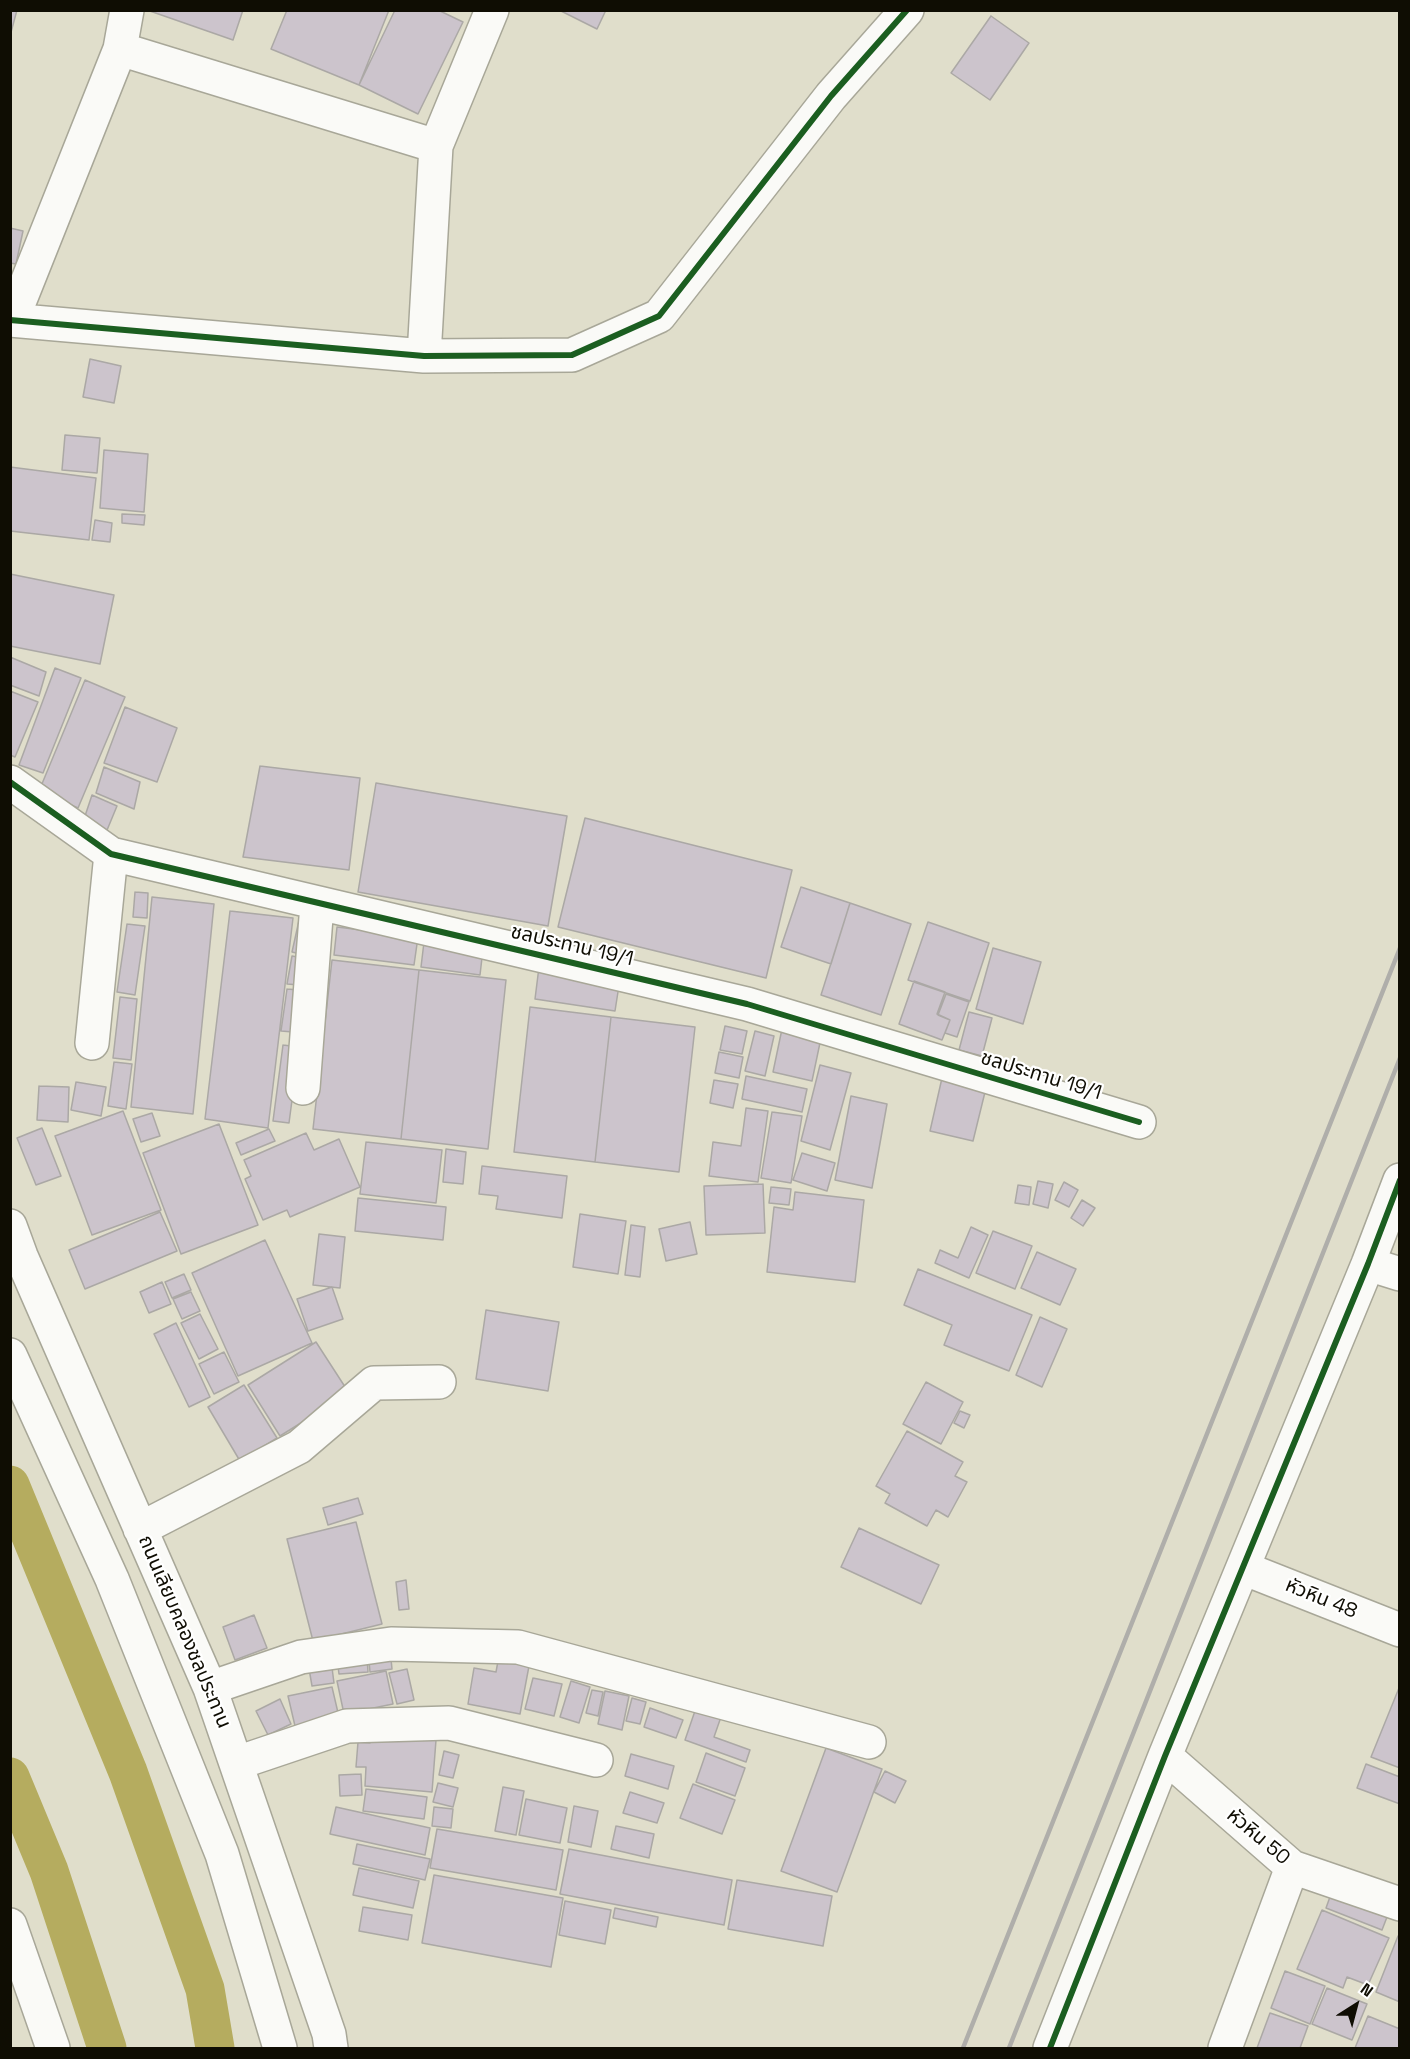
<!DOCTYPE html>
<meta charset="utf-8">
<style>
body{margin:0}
#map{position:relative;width:1410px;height:2059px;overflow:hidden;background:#e0decb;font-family:"Space Grotesk",sans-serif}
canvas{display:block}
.frame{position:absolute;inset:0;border:12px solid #0f0d03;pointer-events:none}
.north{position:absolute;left:1326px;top:1975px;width:60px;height:60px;-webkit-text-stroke:4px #fff;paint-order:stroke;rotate:36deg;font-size:16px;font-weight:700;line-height:24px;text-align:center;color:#0f0d03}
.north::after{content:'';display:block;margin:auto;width:21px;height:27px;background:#0f0d03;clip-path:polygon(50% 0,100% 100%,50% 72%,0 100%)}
</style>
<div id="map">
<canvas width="1410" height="2059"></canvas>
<div class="frame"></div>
<div class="north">N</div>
</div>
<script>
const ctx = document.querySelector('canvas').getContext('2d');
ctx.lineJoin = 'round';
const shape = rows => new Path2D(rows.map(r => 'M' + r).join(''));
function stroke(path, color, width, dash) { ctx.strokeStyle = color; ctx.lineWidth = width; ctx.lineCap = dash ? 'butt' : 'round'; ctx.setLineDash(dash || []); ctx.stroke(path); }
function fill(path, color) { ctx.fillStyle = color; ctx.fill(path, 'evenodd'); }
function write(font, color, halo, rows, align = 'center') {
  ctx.font = font + ' "Space Grotesk","Noto Sans Thai",sans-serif'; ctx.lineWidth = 4.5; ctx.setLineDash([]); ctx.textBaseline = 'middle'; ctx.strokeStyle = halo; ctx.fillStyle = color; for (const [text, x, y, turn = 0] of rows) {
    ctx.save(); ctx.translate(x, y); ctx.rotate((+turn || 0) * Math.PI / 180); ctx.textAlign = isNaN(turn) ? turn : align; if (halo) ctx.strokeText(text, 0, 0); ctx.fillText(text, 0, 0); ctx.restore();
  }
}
const canal = shape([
 [10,1485,128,1772,205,1989,215,2048],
 [10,1777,49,1871,107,2048]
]);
const building = shape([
 [10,10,17,10,10,36,10,10],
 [147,10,243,10,233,40,147,10],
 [287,10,389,10,359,85,271,49,287,10],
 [395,10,438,10,463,22,418,114,359,85,395,10],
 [559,10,606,10,597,29,559,10],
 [991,16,1029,43,990,100,951,73,991,16],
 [10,228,23,231,16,264,10,263,10,228],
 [90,359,121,366,114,403,83,397,90,359],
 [65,435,100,438,97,473,62,470,65,435],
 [104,450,148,454,144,512,100,508,104,450],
 [10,467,96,478,89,540,10,531,10,467],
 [122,514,145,515,144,525,122,523,122,514],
 [95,520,112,523,110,542,92,540,95,520],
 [10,574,114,595,100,664,10,646,10,574],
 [10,657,46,672,39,696,10,685,10,657],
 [55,668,81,678,43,773,19,765,55,668],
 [85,680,125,697,78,808,39,791,85,680],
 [10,691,38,702,15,757,10,755,10,691],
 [125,707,177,728,157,782,104,763,125,707],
 [260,766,360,778,349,870,243,857,260,766],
 [104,767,140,782,134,809,96,793,104,767],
 [376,783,567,816,548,926,358,892,376,783],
 [92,795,117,806,105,835,82,825,92,795],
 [585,818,792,870,766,978,558,927,585,818],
 [801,887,850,903,831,964,781,947,801,887],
 [135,892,148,893,147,918,133,917,135,892],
 [152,897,214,904,193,1114,131,1107,152,897],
 [850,903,911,924,881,1015,821,995,850,903],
 [230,911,293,918,268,1128,205,1119,230,911],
 [300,916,305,955,292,952,300,916],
 [928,922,989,943,970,1001,908,980,928,922],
 [127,924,145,926,135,995,117,992,127,924],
 [337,927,418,937,414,965,334,955,337,927],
 [424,942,483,949,480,975,421,967,424,942],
 [993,948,1041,962,1023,1024,976,1009,993,948],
 [292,956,303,958,299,985,287,984,292,956],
 [332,960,419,970,401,1139,313,1129,332,960],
 [539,967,620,979,615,1011,535,999,539,967],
 [419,970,506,980,488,1149,401,1139,419,970],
 [914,981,945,992,937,1014,950,1020,942,1040,899,1024,914,981],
 [287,989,299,990,293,1032,281,1031,287,989],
 [946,994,969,1002,957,1037,945,1033,950,1020,938,1015,946,994],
 [120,997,137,999,131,1060,113,1058,120,997],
 [530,1007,611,1017,595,1162,514,1152,530,1007],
 [969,1012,992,1018,982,1056,959,1050,969,1012],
 [611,1017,695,1027,679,1172,595,1162,611,1017],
 [725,1026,747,1031,742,1054,720,1050,725,1026],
 [782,1029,821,1038,812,1081,773,1072,782,1029],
 [755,1031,774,1036,765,1076,745,1071,755,1031],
 [283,1045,299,1047,289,1123,273,1121,283,1045],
 [719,1052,743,1057,739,1078,715,1073,719,1052],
 [114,1062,132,1064,126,1109,108,1106,114,1062],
 [820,1065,851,1073,830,1150,801,1141,820,1065],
 [746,1076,807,1089,802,1112,742,1099,746,1076],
 [942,1078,986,1088,973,1141,930,1131,942,1078],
 [714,1080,738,1084,733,1108,710,1103,714,1080],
 [76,1082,106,1087,101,1116,71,1110,76,1082],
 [39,1086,69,1087,68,1122,37,1120,39,1086],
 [851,1096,887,1104,872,1188,835,1180,851,1096],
 [746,1108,768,1111,758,1182,709,1176,713,1142,741,1146,746,1108],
 [123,1111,161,1210,92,1235,55,1136,123,1111],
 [772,1112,802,1116,791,1183,761,1178,772,1112],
 [152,1113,160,1136,141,1142,133,1119,152,1113],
 [219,1124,258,1225,181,1254,143,1153,219,1124],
 [42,1128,61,1176,36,1185,17,1138,42,1128],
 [269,1129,275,1141,241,1155,236,1143,269,1129],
 [306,1133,314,1150,339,1139,360,1187,290,1217,287,1210,263,1220,245,1179,251,1176,244,1160,306,1133],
 [366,1142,442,1150,436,1203,360,1194,366,1142],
 [446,1149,466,1152,463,1184,443,1182,446,1149],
 [802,1153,835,1163,827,1191,793,1180,802,1153],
 [482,1166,567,1176,562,1218,496,1209,498,1196,479,1194,482,1166],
 [1038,1181,1053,1184,1048,1208,1033,1204,1038,1181],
 [1064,1182,1078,1190,1069,1207,1055,1200,1064,1182],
 [763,1184,765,1233,706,1235,704,1186,763,1184],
 [1018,1185,1031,1187,1029,1205,1015,1203,1018,1185],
 [771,1187,791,1189,789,1205,769,1203,771,1187],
 [795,1192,864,1200,855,1282,767,1272,774,1207,793,1210,795,1192],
 [358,1198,446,1207,443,1240,355,1231,358,1198],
 [1082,1200,1095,1208,1083,1226,1071,1218,1082,1200],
 [160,1212,177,1251,85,1289,69,1250,160,1212],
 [580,1214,626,1221,618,1274,573,1267,580,1214],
 [690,1222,697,1254,666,1261,659,1229,690,1222],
 [631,1225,645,1227,640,1277,625,1275,631,1225],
 [971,1227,988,1235,969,1278,935,1263,940,1250,958,1258,971,1227],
 [993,1231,1032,1246,1015,1289,976,1273,993,1231],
 [319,1234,345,1237,340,1288,313,1285,319,1234],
 [265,1240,312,1343,238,1376,192,1273,265,1240],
 [1037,1252,1076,1269,1060,1305,1021,1288,1037,1252],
 [918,1269,1032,1315,1009,1371,944,1345,952,1325,904,1305,918,1269],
 [184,1274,191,1290,172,1298,165,1282,184,1274],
 [162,1282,171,1304,149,1313,140,1292,162,1282],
 [332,1287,343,1319,308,1331,297,1299,332,1287],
 [191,1292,200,1311,182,1319,173,1299,191,1292],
 [486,1310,559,1322,548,1391,476,1379,486,1310],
 [200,1314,218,1349,199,1359,181,1323,200,1314],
 [1040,1317,1067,1329,1042,1387,1016,1375,1040,1317],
 [176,1323,210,1397,189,1407,154,1334,176,1323],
 [316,1342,349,1393,280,1436,248,1385,316,1342],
 [224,1352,239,1382,214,1394,199,1364,224,1352],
 [926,1382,963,1402,941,1444,903,1424,926,1382],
 [244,1385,277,1438,240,1461,208,1407,244,1385],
 [960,1411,970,1415,964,1428,954,1423,960,1411],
 [907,1431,963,1462,955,1476,967,1482,948,1517,936,1510,927,1526,885,1503,890,1494,876,1486,907,1431],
 [358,1498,363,1514,328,1525,323,1508,358,1498],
 [356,1522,382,1624,313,1641,287,1539,356,1522],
 [859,1528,939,1565,921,1604,841,1567,859,1528],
 [406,1580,409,1609,399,1610,396,1582,406,1580],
 [254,1615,267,1648,235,1660,223,1627,254,1615],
 [367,1657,368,1672,339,1674,337,1659,367,1657],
 [391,1659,392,1669,370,1672,369,1661,391,1659],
 [331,1660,334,1683,312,1686,308,1663,331,1660],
 [498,1661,529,1666,520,1714,468,1704,474,1668,496,1672,498,1661],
 [407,1669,414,1700,397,1704,389,1673,407,1669],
 [386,1671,393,1704,344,1714,337,1681,386,1671],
 [533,1678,562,1684,554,1716,525,1709,533,1678],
 [571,1681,590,1687,579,1723,560,1717,571,1681],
 [332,1687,339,1717,295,1726,288,1696,332,1687],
 [1399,1688,1400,1688,1400,1768,1371,1757,1399,1688],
 [592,1690,603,1692,598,1716,586,1713,592,1690],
 [605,1691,629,1696,622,1730,598,1724,605,1691],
 [632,1698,646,1702,640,1724,626,1721,632,1698],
 [280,1699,291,1724,268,1735,256,1711,280,1699],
 [697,1705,722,1714,714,1737,750,1750,746,1762,685,1740,697,1705],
 [650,1708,683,1720,676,1738,644,1727,650,1708],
 [370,1735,436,1740,432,1792,365,1786,366,1767,356,1767,358,1742,370,1743,370,1735],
 [826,1748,882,1769,837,1892,781,1871,826,1748],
 [444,1751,459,1755,453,1778,439,1775,444,1751],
 [706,1753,745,1768,735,1796,696,1782,706,1753],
 [631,1754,674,1766,668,1789,625,1776,631,1754],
 [1366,1764,1400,1777,1400,1804,1357,1788,1366,1764],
 [885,1771,906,1781,895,1803,874,1792,885,1771],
 [361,1774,362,1795,340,1796,339,1775,361,1774],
 [438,1783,458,1788,453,1807,433,1802,438,1783],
 [693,1784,735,1800,722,1834,680,1818,693,1784],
 [503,1787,524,1791,516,1835,495,1831,503,1787],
 [366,1789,427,1797,424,1819,363,1811,366,1789],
 [630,1792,664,1803,657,1823,623,1813,630,1792],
 [526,1799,567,1808,560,1843,519,1835,526,1799],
 [574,1806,598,1811,591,1847,568,1842,574,1806],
 [336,1807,430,1828,425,1855,330,1834,336,1807],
 [434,1807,453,1809,451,1828,432,1826,434,1807],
 [616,1826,654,1834,649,1858,611,1849,616,1826],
 [437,1829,563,1850,556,1890,430,1868,437,1829],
 [357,1844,430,1859,425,1880,353,1864,357,1844],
 [569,1849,732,1880,724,1925,560,1894,569,1849],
 [359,1868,419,1881,413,1908,353,1895,359,1868],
 [434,1875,563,1898,551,1967,422,1943,434,1875],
 [737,1880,832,1896,823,1946,728,1929,737,1880],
 [1331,1894,1387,1917,1382,1930,1326,1908,1331,1894],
 [565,1901,611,1910,605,1944,559,1935,565,1901],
 [363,1907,412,1915,408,1940,359,1931,363,1907],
 [615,1908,658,1917,656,1927,613,1918,615,1908],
 [1322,1910,1389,1938,1368,1985,1347,1977,1343,1988,1297,1969,1322,1910],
 [1398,1936,1400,1937,1400,2002,1376,1992,1398,1936],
 [1285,1971,1325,1986,1310,2024,1271,2008,1285,1971],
 [1327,1988,1367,2004,1352,2040,1312,2024,1327,1988],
 [1270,2013,1308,2026,1300,2048,1257,2048,1270,2013],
 [1368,2016,1400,2029,1400,2048,1355,2048,1368,2016]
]);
const minor = shape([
 [120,49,436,146],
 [10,320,424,356,572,355,659,316,831,96,907,10],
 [12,320,120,49,127,10],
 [424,356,436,146,492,10],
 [10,782,111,854,747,1004,1139,1122],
 [92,1043,111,854],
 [303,1088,317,904],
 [10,1226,21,1256,210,1688,329,2034,331,2048],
 [1368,1264,1400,1274],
 [10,1355,112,1579,222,1854,280,2048],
 [140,1529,299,1447,374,1383,439,1382],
 [1243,1568,1400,1630],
 [210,1688,301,1657,391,1644,518,1647,869,1742],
 [1165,1756,1292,1867,1400,1904],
 [237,1763,347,1726,449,1723,596,1760],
 [10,1925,53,2048],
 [1050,2048,1165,1756,1368,1264,1400,1180],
 [1225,2048,1292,1867]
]);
const rail = shape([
 [963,2048,1400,948],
 [1009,2048,1400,1058]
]);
const cycleway = shape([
 [10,320,424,356,572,355,659,316,831,96,907,10],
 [10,782,111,854,747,1004,1139,1122],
 [1050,2048,1165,1756,1368,1264,1400,1180]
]);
const streetNames = [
 ["ชลประทาน 19/1",572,946,13],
 ["ชลประทาน 19/1",1041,1076,17],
 ["หัวหิน 48",1321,1599,22],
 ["ถนนเลียบคลองชลประทาน",184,1632,67],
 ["หัวหิน 50",1258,1837,40]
];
stroke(canal, '#b5ac5f', 39);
fill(building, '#ccc4cc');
stroke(building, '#aba8a5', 1.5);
stroke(minor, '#a8a798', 36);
stroke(minor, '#fafaf7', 33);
stroke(rail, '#afaeaa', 4.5);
stroke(cycleway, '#1b5e20', 6);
write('20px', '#0f0d03', '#fff', streetNames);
</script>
